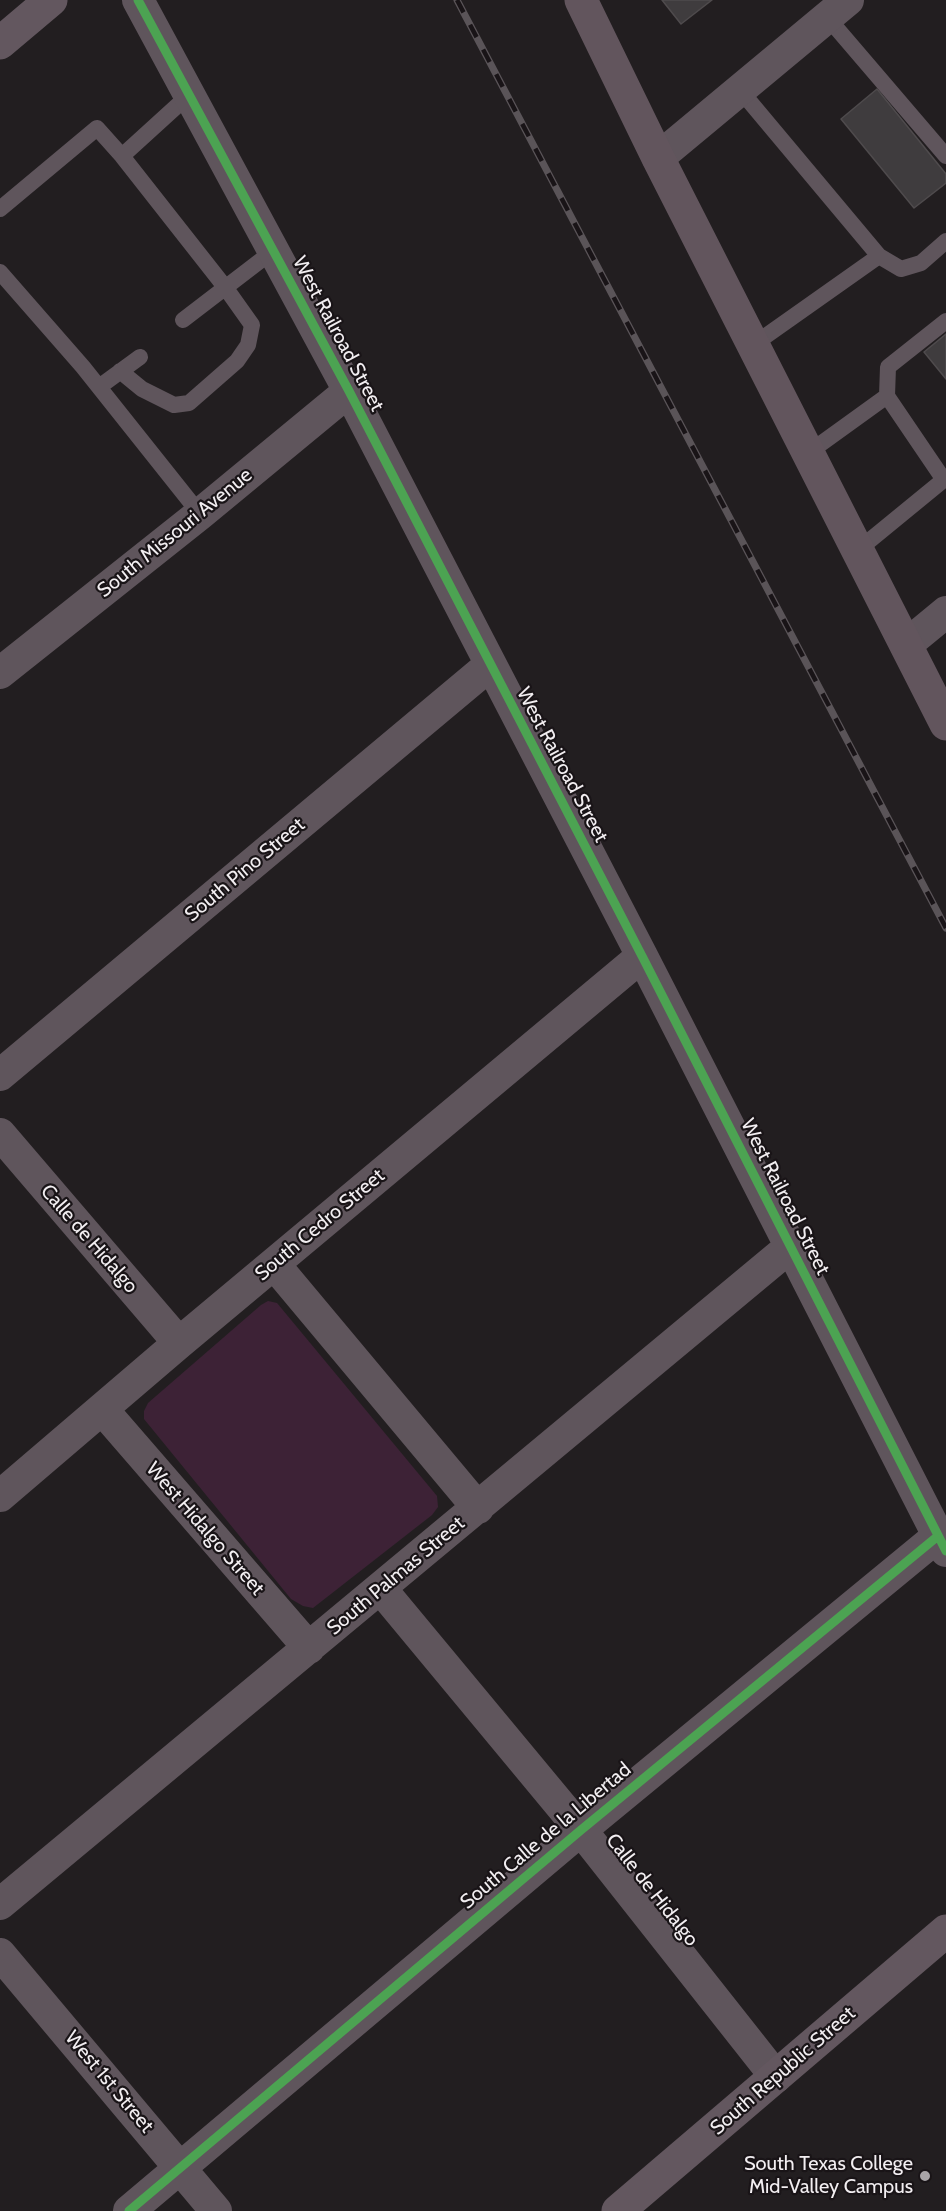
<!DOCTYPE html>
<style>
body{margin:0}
canvas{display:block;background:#221e20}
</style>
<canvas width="946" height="2211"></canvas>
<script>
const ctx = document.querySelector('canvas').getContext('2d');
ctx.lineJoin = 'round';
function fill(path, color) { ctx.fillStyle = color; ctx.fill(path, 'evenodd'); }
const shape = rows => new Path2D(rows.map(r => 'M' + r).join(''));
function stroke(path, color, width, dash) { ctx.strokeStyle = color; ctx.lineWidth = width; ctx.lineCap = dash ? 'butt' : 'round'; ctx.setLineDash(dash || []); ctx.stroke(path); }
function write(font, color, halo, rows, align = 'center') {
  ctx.font = font + ' Cabin,sans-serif'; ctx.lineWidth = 4.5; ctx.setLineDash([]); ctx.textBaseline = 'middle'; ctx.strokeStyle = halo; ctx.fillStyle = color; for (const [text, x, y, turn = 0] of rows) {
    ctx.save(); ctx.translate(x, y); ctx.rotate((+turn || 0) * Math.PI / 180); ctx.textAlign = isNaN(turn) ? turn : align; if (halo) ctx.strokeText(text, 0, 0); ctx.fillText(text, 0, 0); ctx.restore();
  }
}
const green = shape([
 [268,1301,277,1303,437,1496,438,1507,432,1515,313,1608,303,1606,291,1599,144,1419,144,1411,148,1403,261,1305]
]);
const building = shape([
 [662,0,712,0,681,24,662,0],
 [877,89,946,174,946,183,914,208,841,119,877,89],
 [946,334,946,379,924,352,946,334]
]);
const lane = shape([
 [827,17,946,156],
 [740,90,879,256,753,345],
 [122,156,189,95],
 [0,209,97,128,122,156,225,287,252,325,248,345,237,361,189,403,174,405,142,389,120,371],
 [879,256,901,269,921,263,946,241],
 [0,272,83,367,200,514],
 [183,320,273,251],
 [99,387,140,357],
 [887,396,888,367,946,321],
 [808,453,887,396,944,480],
 [858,550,946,478]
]);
const street = shape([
 [138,0,349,391,642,956,946,1551],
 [658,158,848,0],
 [906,645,946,612],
 [0,673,200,514,349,391],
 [0,1075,490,665],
 [0,1134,179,1343],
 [274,1264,478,1508],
 [102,1409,309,1648],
 [0,1496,179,1343,642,956],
 [381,1589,581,1830,776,2077],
 [0,1904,790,1247],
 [0,1954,216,2211],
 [129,2211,581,1830,938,1536]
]);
const secondary = shape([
 [0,43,51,0],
 [618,2211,946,1931]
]);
const primary = shape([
 [581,0,658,158,946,724]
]);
const rail = shape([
 [457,0,946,928]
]);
const cycleway = shape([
 [138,0,349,391,642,956,946,1551],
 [129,2211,581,1830,938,1536]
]);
const markers = [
 [925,2176,6,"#a9a5a8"]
];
const streetNames = [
 ["West Railroad Street",338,334,62],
 ["South Missouri Avenue",175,533,-39],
 ["West Railroad Street",562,765,62],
 ["South Pino Street",245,870,-40],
 ["West Railroad Street",785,1197,63],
 ["South Cedro Street",320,1225,-40],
 ["Calle de Hidalgo",89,1239,49],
 ["West Hidalgo Street",205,1529,49],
 ["South Palmas Street",396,1576,-40],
 ["South Calle de la Libertad",546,1836,-40],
 ["Calle de Hidalgo",652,1890,52],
 ["South Republic Street",783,2071,-41],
 ["West 1st Street",109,2082,50]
];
const poiNames = [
 ["South Texas College",913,2164],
 ["Mid-Valley Campus",913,2187]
];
fill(green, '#3d2236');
fill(building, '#3f3c3e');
stroke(building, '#4f4b4d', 1.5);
stroke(lane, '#5f555c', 16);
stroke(street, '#5f555c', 32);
stroke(secondary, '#63575f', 33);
stroke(primary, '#62555d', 33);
stroke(rail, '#5a5458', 7);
stroke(rail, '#191417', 4.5, [14]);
stroke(cycleway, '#4ca352', 9);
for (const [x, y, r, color] of markers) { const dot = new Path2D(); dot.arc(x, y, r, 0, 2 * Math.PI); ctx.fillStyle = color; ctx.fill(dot); stroke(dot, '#191417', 2); }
write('20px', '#f2eef1', '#191417', streetNames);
write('20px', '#f2eef1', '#191417', poiNames, 'right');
</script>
